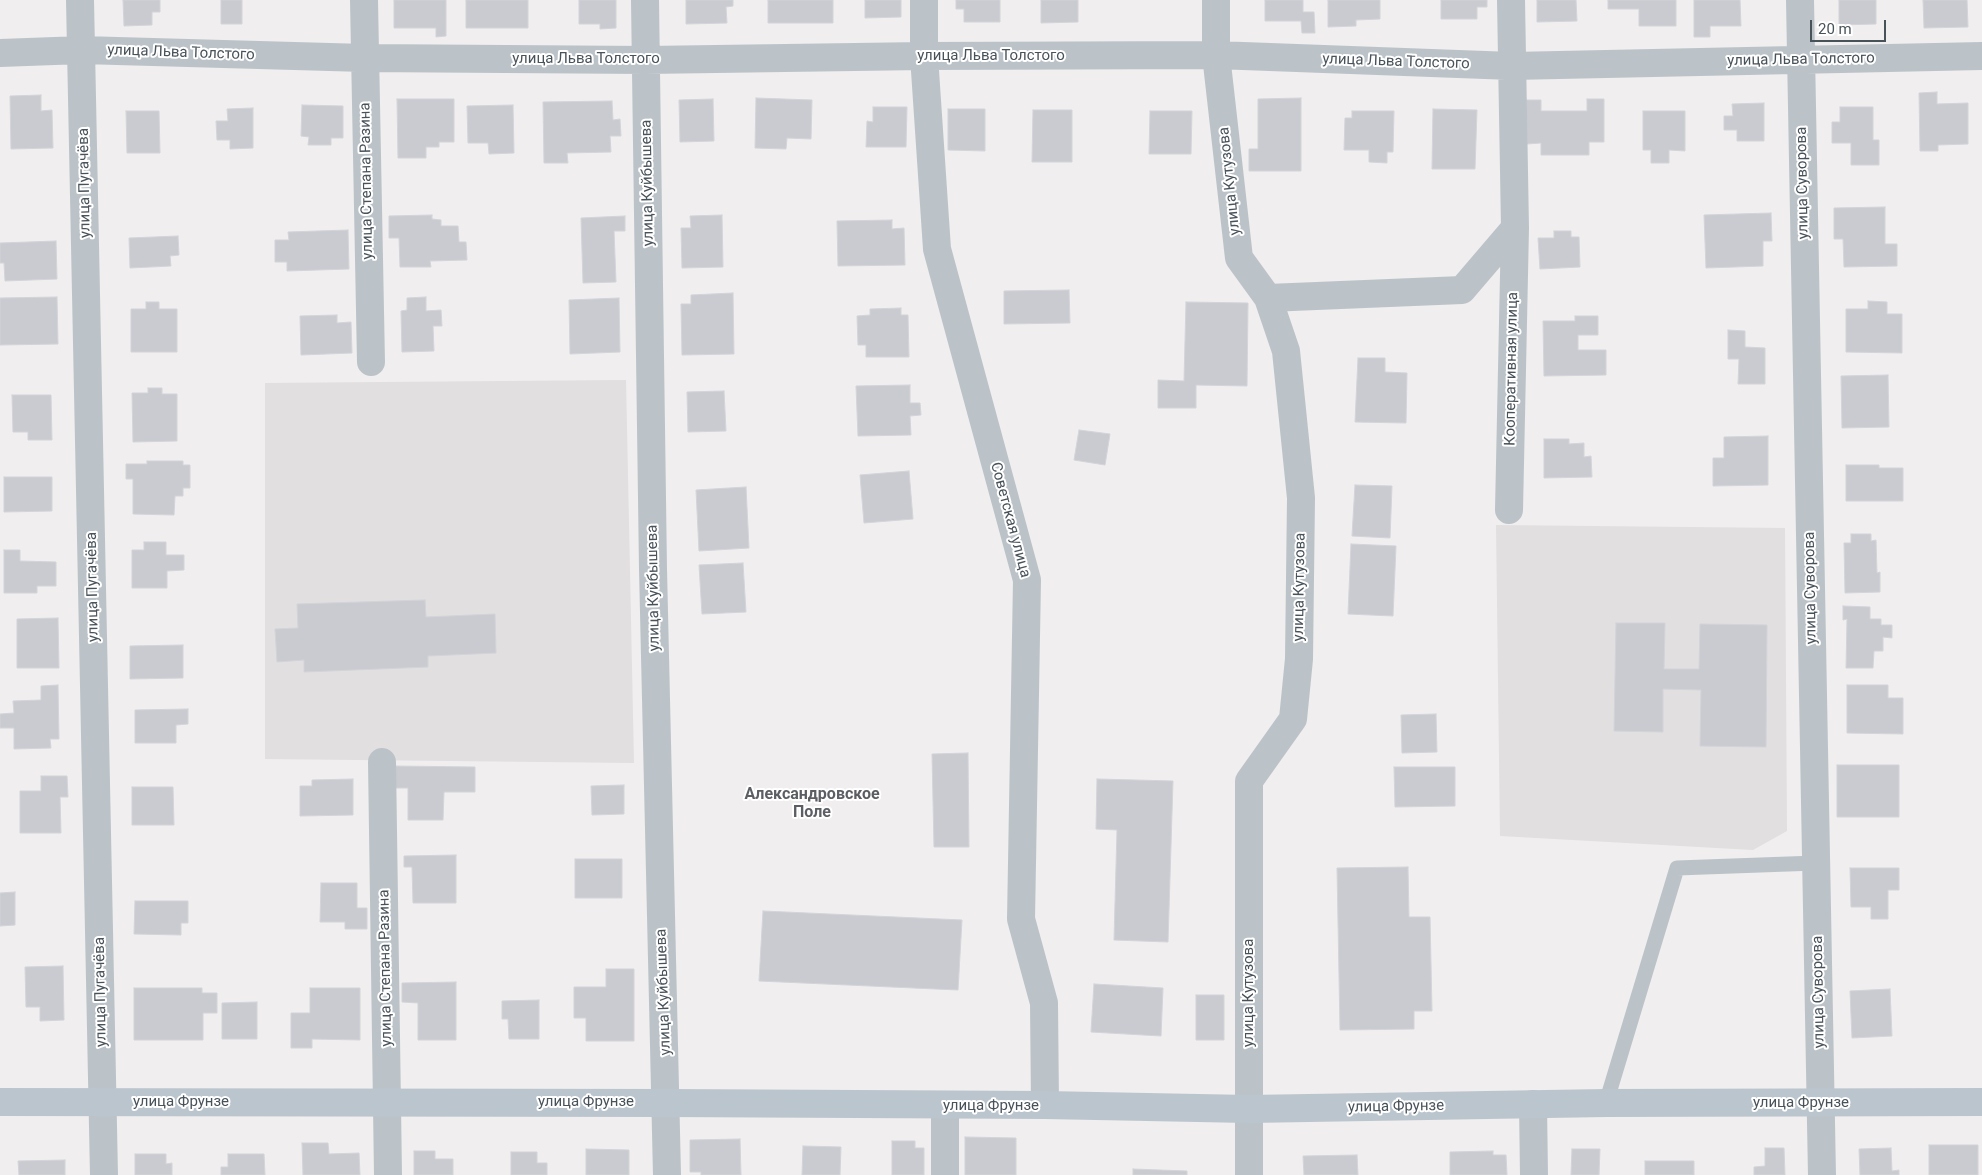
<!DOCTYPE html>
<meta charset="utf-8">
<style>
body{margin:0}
#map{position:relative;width:1982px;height:1175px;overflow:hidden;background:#f0eeee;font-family:Roboto,sans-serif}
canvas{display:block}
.scale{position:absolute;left:1810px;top:20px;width:76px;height:22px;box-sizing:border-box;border:2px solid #485259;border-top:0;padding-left:6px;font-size:15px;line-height:18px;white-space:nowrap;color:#485259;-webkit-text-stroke:4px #fff;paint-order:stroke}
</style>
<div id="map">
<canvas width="1982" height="1175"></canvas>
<div class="scale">20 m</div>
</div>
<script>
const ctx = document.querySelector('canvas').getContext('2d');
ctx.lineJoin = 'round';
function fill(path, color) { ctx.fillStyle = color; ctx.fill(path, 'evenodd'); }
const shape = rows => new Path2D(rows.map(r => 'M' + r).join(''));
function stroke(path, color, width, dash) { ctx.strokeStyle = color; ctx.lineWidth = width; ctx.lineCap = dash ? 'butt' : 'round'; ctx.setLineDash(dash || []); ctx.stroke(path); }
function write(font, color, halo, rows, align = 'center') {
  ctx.font = font + ' Roboto,sans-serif'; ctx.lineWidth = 4; ctx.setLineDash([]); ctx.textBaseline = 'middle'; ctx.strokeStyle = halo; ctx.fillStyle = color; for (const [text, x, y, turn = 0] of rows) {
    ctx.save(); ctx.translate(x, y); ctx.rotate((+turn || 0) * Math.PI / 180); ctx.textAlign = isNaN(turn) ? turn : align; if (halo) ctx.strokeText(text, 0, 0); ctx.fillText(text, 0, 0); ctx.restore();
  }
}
const education = shape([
 [626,380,634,763,265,759,265,383],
 [1496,525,1785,528,1787,831,1753,850,1500,836]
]);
const building = shape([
 [123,0,160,0,160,12,152,12,152,25,124,26,123,0],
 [221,0,242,0,242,24,221,24,221,0],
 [394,0,446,0,446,36,436,37,436,28,394,28,394,0],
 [466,0,528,0,528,28,466,28,466,0],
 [579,0,616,0,616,28,600,29,600,24,579,24,579,0],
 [686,0,733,0,733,6,726,7,727,23,686,24,686,0],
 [768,0,833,0,833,23,768,23,768,0],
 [865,0,901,0,901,17,865,18,865,0],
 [956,0,1000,0,1000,22,964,22,964,9,956,9,956,0],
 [1041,0,1078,0,1078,22,1041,23,1041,0],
 [1265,0,1303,0,1303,12,1314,12,1315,33,1302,33,1301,21,1265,21,1265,0],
 [1328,0,1380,0,1380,19,1356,20,1356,26,1328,27,1328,0],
 [1441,0,1487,0,1487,7,1477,7,1477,19,1441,19,1441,0],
 [1537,0,1576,0,1577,21,1537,22,1537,0],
 [1608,0,1676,0,1676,26,1639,26,1639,9,1608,9,1608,0],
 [1694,0,1740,0,1741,26,1710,26,1710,37,1694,37,1694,0],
 [1839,0,1876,0,1876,24,1839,25,1839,0],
 [1923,0,1967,0,1968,27,1924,28,1923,0],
 [1937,92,1937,104,1968,103,1968,144,1938,145,1938,151,1920,151,1919,93,1937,92],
 [41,95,41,111,52,110,53,148,11,149,10,96,41,95],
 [756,98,812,100,811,139,787,138,786,149,755,148,756,98],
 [1301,98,1301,171,1249,171,1249,149,1258,149,1258,99,1301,98],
 [397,99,454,99,454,142,439,142,439,147,426,147,426,158,398,158,397,99],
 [713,99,714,141,680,142,679,100,713,99],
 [1587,99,1604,99,1604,142,1589,142,1589,155,1541,155,1541,143,1527,144,1526,100,1541,100,1541,111,1587,111,1587,99],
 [612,101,613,120,620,119,621,136,610,136,611,152,567,153,568,163,544,163,543,102,612,101],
 [1764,103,1764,141,1737,141,1737,130,1724,130,1724,116,1733,116,1732,104,1764,103],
 [302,105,343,106,343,138,331,138,331,145,308,145,309,137,301,136,302,105],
 [513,105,514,153,489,154,488,143,468,143,467,106,513,105],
 [873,107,907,107,906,147,866,147,867,121,873,122,873,107],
 [1840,107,1873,107,1873,140,1879,140,1879,165,1851,165,1851,143,1832,143,1832,122,1840,122,1840,107],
 [253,108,253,148,230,149,230,140,217,140,216,121,228,121,227,109,253,108],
 [948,109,985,109,985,151,948,150,948,109],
 [1433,109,1477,110,1475,169,1432,169,1433,109],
 [1033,110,1072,110,1072,162,1032,162,1033,110],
 [126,111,159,111,160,153,127,153,126,111],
 [1150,111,1192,111,1191,154,1149,154,1150,111],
 [1352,111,1394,111,1393,152,1387,152,1387,163,1369,162,1369,150,1344,150,1345,118,1352,118,1352,111],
 [1643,111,1685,111,1685,151,1669,150,1669,163,1651,163,1651,150,1643,150,1643,111],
 [1885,207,1885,244,1897,244,1897,266,1844,267,1843,239,1834,239,1834,208,1885,207],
 [1771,213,1772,241,1763,241,1763,266,1706,268,1704,215,1771,213],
 [432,215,432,219,441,220,441,226,458,226,459,242,466,242,467,260,430,261,431,267,400,267,399,238,389,238,389,216,432,215],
 [722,215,723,267,682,268,681,228,691,228,690,216,722,215],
 [625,216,625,231,614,231,616,282,583,283,581,218,625,216],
 [892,220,892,229,904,228,905,265,838,266,837,221,892,220],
 [348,230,349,269,287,271,287,262,275,262,275,240,289,240,288,232,348,230],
 [1554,231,1571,231,1571,237,1579,237,1580,267,1540,269,1538,238,1554,238,1554,231],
 [178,236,179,255,170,256,171,266,130,268,129,238,178,236],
 [56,241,57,279,5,281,4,263,0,263,0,243,56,241],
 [1069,290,1070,323,1004,324,1004,291,1069,290],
 [733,293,734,354,682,355,681,304,691,304,691,295,733,293],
 [57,297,58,344,0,345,0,298,57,297],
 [426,297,426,311,441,310,442,326,433,326,434,351,402,352,401,311,407,310,407,298,426,297],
 [619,298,620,352,570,354,569,300,619,298],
 [1868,301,1887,302,1887,314,1902,314,1902,353,1846,352,1846,309,1868,309,1868,301],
 [146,302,159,302,159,309,177,309,177,352,131,352,131,309,146,309,146,302],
 [1186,302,1248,303,1247,386,1196,385,1196,408,1158,408,1158,380,1184,381,1186,302],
 [901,308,901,315,908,315,909,357,866,357,866,345,858,345,857,316,870,315,870,309,901,308],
 [337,315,337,323,351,322,352,353,301,355,300,316,337,315],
 [1575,316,1598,316,1598,335,1578,335,1578,350,1606,350,1606,375,1544,376,1543,321,1575,321,1575,316],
 [1728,330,1745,331,1745,347,1765,348,1765,384,1738,384,1739,359,1728,359,1728,330],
 [1358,358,1385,358,1385,372,1407,373,1406,423,1355,422,1358,358],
 [1888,375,1889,427,1842,428,1841,376,1888,375],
 [910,385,910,403,920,403,921,415,910,416,911,435,858,436,856,386,910,385],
 [148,388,162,388,162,394,177,394,177,441,133,442,132,393,148,393,148,388],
 [724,391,726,431,688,432,687,392,724,391],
 [12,395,51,395,52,440,28,440,28,432,13,432,12,395],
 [1079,430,1110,434,1105,465,1074,460,1079,430],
 [1768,436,1768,485,1713,486,1713,458,1724,458,1724,437,1768,436],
 [1544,439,1569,439,1569,444,1584,443,1584,457,1591,456,1592,477,1544,478,1544,439],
 [147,461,183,461,183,465,190,465,190,488,183,488,183,496,175,496,174,515,133,514,133,479,126,479,126,464,147,464,147,461],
 [1846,465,1879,465,1879,468,1903,468,1903,501,1846,501,1846,465],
 [909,471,913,519,864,523,860,475,909,471],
 [4,477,52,477,52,511,4,512,4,477],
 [1355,485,1392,486,1390,538,1352,536,1355,485],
 [746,487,749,548,699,551,696,490,746,487],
 [1851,534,1871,534,1871,541,1876,540,1877,573,1880,572,1880,592,1845,593,1844,543,1851,543,1851,534],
 [144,542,166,542,166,555,184,555,184,570,167,571,167,588,132,588,132,550,144,550,144,542],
 [1351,544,1396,546,1393,616,1348,614,1351,544],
 [4,550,20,550,20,561,56,562,56,586,37,586,37,593,4,593,4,550],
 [743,563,746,612,702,614,699,565,743,563],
 [425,600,426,617,495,614,496,653,428,656,428,667,304,672,304,660,277,662,275,629,298,628,297,604,425,600],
 [1843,606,1870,607,1870,619,1881,619,1881,625,1892,625,1892,638,1883,637,1883,651,1874,651,1873,668,1846,668,1847,619,1843,620,1843,606],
 [58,618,59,668,17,668,17,619,58,618],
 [1616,623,1665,623,1664,669,1699,669,1700,624,1767,625,1766,747,1700,746,1701,690,1663,689,1663,732,1614,731,1616,623],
 [183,645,183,678,130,679,130,646,183,645],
 [58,685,59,739,50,739,51,748,14,749,14,728,0,728,0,714,14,713,13,701,41,700,41,686,58,685],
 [1847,685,1888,685,1888,698,1903,698,1903,734,1847,733,1847,685],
 [188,709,188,724,176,725,176,743,135,743,135,710,188,709],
 [1436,714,1437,752,1402,753,1401,715,1436,714],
 [968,753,969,847,934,847,932,754,968,753],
 [1837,765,1899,765,1899,817,1837,817,1837,765],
 [394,766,475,767,475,792,444,792,443,820,408,820,408,788,394,788,394,766],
 [1394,767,1455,767,1455,806,1395,807,1394,767],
 [41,776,67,776,68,797,60,797,61,833,20,833,20,791,41,791,41,776],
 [353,779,353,815,300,816,300,786,312,786,312,780,353,779],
 [1097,779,1173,781,1168,942,1114,940,1117,830,1096,829,1097,779],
 [624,785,624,814,592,815,591,786,624,785],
 [132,787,173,787,174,825,132,825,132,787],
 [456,855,456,903,413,903,412,867,404,867,404,856,456,855],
 [575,859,622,859,622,898,575,898,575,859],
 [1408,867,1409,917,1430,917,1432,1011,1414,1011,1414,1029,1340,1030,1337,868,1408,867],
 [1850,868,1899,868,1899,890,1888,890,1888,919,1871,919,1871,907,1851,907,1850,868],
 [321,883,357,883,357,908,367,908,367,929,345,929,345,922,320,922,321,883],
 [15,892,15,925,0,926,0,893,15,892],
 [135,901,188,901,188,923,181,923,181,935,134,934,135,901],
 [763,911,962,920,958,990,759,981,763,911],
 [63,966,64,1020,40,1021,40,1007,26,1007,25,967,63,966],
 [606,969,634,969,634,1041,586,1041,586,1018,574,1018,574,987,606,987,606,969],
 [456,982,456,1040,418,1040,418,1003,402,1002,402,983,456,982],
 [1094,984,1163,988,1161,1036,1091,1032,1094,984],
 [134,988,202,988,202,993,217,993,217,1013,203,1013,203,1040,134,1040,134,988],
 [310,988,360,988,360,1040,312,1039,312,1048,291,1048,291,1013,310,1013,310,988],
 [1890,989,1892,1036,1852,1038,1850,991,1890,989],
 [1196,995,1224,995,1224,1040,1196,1040,1196,995],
 [539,1000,539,1039,509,1039,508,1019,502,1019,502,1001,539,1000],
 [257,1002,257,1039,222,1039,222,1003,257,1002],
 [965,1137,1016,1138,1016,1175,965,1175,965,1137],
 [740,1139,741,1175,701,1175,701,1172,690,1172,690,1140,740,1139],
 [892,1141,915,1141,915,1148,924,1148,924,1175,892,1175,892,1141],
 [302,1143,328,1143,329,1154,359,1153,360,1175,303,1175,302,1143],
 [1929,1145,1978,1145,1978,1175,1929,1175,1929,1145],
 [803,1146,841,1147,840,1175,802,1175,803,1146],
 [1765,1148,1784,1148,1785,1175,1754,1175,1754,1167,1765,1166,1765,1148],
 [1891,1148,1892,1171,1899,1170,1899,1175,1860,1175,1859,1149,1891,1148],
 [586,1149,629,1150,629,1175,586,1175,586,1149],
 [1572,1149,1600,1149,1599,1175,1571,1175,1572,1149],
 [414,1151,435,1151,435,1159,453,1159,453,1175,414,1175,414,1151],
 [1493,1151,1493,1155,1506,1155,1507,1175,1450,1175,1450,1152,1493,1151],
 [511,1152,537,1152,537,1163,547,1163,547,1175,511,1175,511,1152],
 [135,1154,166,1154,166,1164,172,1163,172,1175,135,1175,135,1154],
 [228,1154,264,1154,265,1175,221,1175,221,1167,228,1167,228,1154],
 [1357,1155,1358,1175,1304,1175,1303,1156,1357,1155],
 [65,1160,65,1175,19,1175,18,1161,65,1160],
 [1645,1161,1694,1161,1694,1175,1645,1175,1645,1161],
 [1133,1169,1187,1171,1187,1175,1133,1175,1133,1169]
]);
const lane = shape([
 [1606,1103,1677,868,1816,863]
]);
const street = shape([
 [80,0,104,1175],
 [364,0,371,362],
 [645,0,653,569,667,1175],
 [924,0,924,56,937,249,1027,580,1021,919,1044,1003,1045,1105],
 [1216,0,1216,55,1239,258,1268,298,1286,351,1301,498,1299,659,1293,719,1249,781,1249,1175],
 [1800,0,1822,1175],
 [0,53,82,50,365,58,646,60,924,56,1216,55,1512,66,1982,56],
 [1268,298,1462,290,1515,228,1511,0],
 [1509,510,1515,228],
 [382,762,388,1175],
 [1533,1104,1534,1175],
 [945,1175,945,1106]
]);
const secondary = shape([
 [0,1102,667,1103,1045,1105,1249,1109,1606,1103,1982,1102]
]);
const streetNames = [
 ["улица Льва Толстого",181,53,2],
 ["улица Льва Толстого",991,56],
 ["улица Льва Толстого",586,59],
 ["улица Льва Толстого",1801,60,-1],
 ["улица Льва Толстого",1396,62,2],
 ["улица Степана Разина",367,181,-91],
 ["улица Кутузова",1230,181,-96],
 ["улица Пугачёва",85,183,-91],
 ["улица Куйбышева",648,183,-91],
 ["улица Суворова",1803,183,-91],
 ["Кооперативная улица",1512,369,-89],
 ["Советская улица",1010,520,75],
 ["улица Пугачёва",93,587,-91],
 ["улица Кутузова",1300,587,-89],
 ["улица Куйбышева",654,588,-91],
 ["улица Суворова",1811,588,-91],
 ["улица Степана Разина",386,968,-91],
 ["улица Пугачёва",101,992,-91],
 ["улица Куйбышева",664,992,-92],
 ["улица Суворова",1819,992,-91],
 ["улица Кутузова",1249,993,-90],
 ["улица Фрунзе",181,1102],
 ["улица Фрунзе",586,1102],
 ["улица Фрунзе",1801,1103],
 ["улица Фрунзе",991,1106],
 ["улица Фрунзе",1396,1107,-1]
];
const neighbourhoodNames = [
 ["Александровское",812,795],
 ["Поле",812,813]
];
fill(education, '#e1dfdf');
fill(building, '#c9cbd0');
stroke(building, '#d2d4d9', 1);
stroke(lane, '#bbc3c9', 15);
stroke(street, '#bbc3c9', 28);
stroke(secondary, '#bbc5ce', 28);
write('15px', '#485259', '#fff', streetNames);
write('bold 16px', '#5b5e62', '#fff', neighbourhoodNames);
</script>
